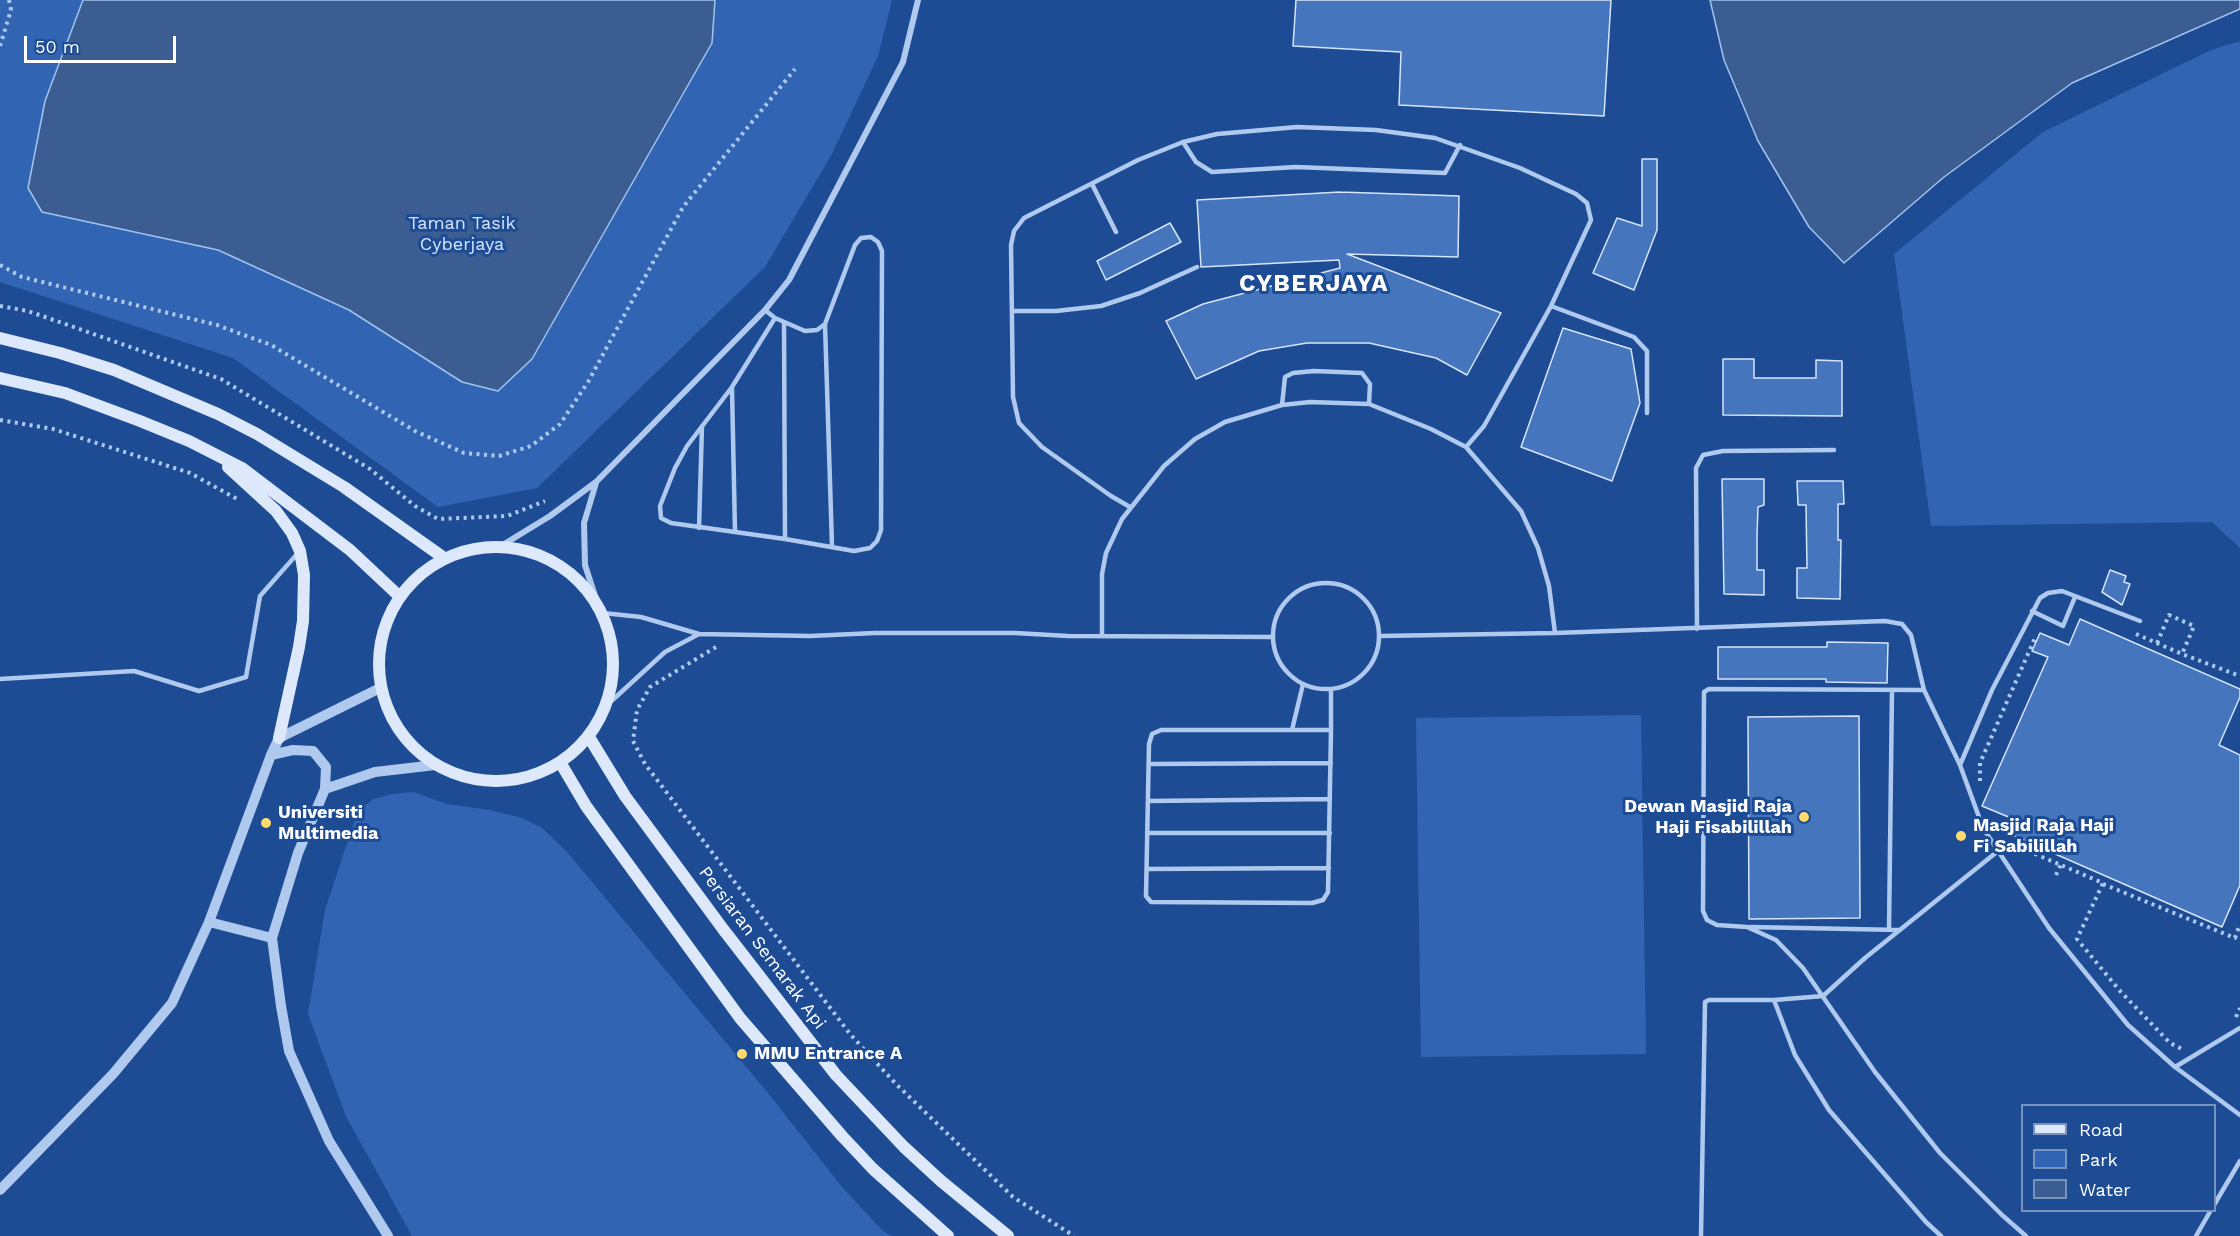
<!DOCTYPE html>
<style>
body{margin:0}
#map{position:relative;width:2240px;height:1236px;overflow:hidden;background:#1d4c95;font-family:"Work Sans",sans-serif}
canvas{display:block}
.legend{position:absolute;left:2021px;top:1104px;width:195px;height:108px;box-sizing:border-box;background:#1d4c95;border:2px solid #7794bf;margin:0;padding:8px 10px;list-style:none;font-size:18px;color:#fff}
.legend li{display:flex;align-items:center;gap:12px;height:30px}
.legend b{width:30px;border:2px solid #7794bf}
.scale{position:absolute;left:24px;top:36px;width:152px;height:27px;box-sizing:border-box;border:3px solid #fff;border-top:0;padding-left:8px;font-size:18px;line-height:21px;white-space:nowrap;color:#fff;-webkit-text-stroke:4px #1d4c95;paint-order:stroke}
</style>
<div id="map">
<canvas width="2240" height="1236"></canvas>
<ul class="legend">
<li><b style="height:8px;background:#dde9fb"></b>Road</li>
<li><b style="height:16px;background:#3165b3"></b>Park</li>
<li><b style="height:16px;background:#3c5d92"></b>Water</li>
</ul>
<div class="scale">50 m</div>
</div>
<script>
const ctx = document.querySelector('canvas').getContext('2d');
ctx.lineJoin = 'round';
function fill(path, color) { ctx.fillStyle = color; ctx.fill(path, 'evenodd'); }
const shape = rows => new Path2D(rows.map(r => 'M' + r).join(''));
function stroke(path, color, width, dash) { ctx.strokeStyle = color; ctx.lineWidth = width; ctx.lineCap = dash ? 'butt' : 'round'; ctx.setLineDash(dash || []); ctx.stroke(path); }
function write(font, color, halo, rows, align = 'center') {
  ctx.font = font + ' "Work Sans",sans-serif'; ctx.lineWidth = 6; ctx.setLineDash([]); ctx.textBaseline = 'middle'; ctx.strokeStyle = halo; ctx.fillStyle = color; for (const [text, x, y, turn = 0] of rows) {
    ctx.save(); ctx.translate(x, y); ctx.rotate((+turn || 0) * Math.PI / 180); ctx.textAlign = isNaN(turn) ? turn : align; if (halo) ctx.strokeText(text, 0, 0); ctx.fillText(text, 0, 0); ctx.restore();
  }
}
const green = shape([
 [0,0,892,0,878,56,832,154,765,267,537,488,438,507,233,358,0,282],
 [2240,41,2240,548,2212,522,1931,526,1894,254,2043,132,2211,50],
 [1641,715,1646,1054,1421,1057,1416,718],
 [413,792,447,804,489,810,522,818,542,828,567,852,768,1093,842,1187,882,1230,891,1236,412,1236,346,1116,308,1014,325,910,358,810,374,799,392,794]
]);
const water = shape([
 [83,0,715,0,712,43,532,359,498,391,462,382,349,310,218,250,42,212,28,188,45,101,83,0],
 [1710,0,2240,0,2240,9,2072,83,1944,177,1844,263,1809,227,1758,141,1724,60,1710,0]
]);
const building = shape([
 [1296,0,1611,0,1604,116,1399,105,1401,52,1293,46,1296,0],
 [1642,159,1657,159,1657,230,1634,290,1593,273,1617,218,1642,226,1642,159],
 [1340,192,1459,196,1458,257,1347,254,1501,313,1467,375,1436,358,1369,343,1307,343,1259,351,1196,379,1166,321,1203,304,1340,268,1339,260,1201,267,1197,200,1340,192],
 [1170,223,1181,242,1106,280,1097,261,1170,223],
 [1563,328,1631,349,1640,403,1612,481,1521,447,1563,328],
 [1723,359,1754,359,1754,378,1816,378,1816,360,1842,361,1842,416,1723,415,1723,359],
 [1722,479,1764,479,1764,505,1758,507,1757,536,1757,570,1764,570,1764,595,1724,594,1722,479],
 [1797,481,1843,481,1844,504,1838,504,1838,540,1841,540,1840,599,1797,598,1797,568,1807,568,1806,505,1798,505,1797,481],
 [2110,570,2126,576,2124,582,2130,584,2122,605,2102,592,2110,570],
 [2080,619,2240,689,2240,697,2219,745,2240,755,2240,885,2222,927,2005,832,2011,818,1982,806,2048,657,2032,651,2040,633,2069,645,2080,619],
 [1827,642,1888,643,1887,683,1826,682,1826,679,1718,679,1718,647,1827,647,1827,642],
 [1859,716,1860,918,1749,919,1748,717,1859,716]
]);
const path = shape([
 [0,46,11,10,9,0],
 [0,265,22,277,217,325,271,345,415,431,464,453,499,456,531,446,560,424,588,382,683,207,795,69],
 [0,306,28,311,221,379,370,469,415,506,438,519,507,516,545,501],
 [0,420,53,429,190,473,239,500],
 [2136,634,2182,654,2240,676],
 [2157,643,2169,615,2194,626,2182,654],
 [716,647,650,687,637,710,633,741,645,764,850,1034,896,1084,1013,1197,1074,1236],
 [1980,781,1980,763,2035,638],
 [2007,842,2103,883,2077,939,2120,991,2170,1043,2182,1049],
 [2056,875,2061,864],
 [2103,884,2235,938,2240,924],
 [2236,1017,2240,1008]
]);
const service = shape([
 [1183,142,1196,162,1212,172,1296,167,1445,173,1460,145],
 [1092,184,1116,232],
 [1551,306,1634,337,1647,351,1647,413],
 [765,310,775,318,805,331,817,330,825,324],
 [1012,311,1056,311,1101,306,1140,293,1197,267],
 [775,318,732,387,687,446,675,468,660,506,661,518,671,523,785,539,854,551,870,548,877,541,881,530,882,251,878,242,871,237,861,238,855,245,825,324,832,546],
 [784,322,785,539],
 [732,388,735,532],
 [1282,405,1285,377,1293,373,1314,371,1362,373,1370,384,1369,404],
 [1130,507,1111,496,1042,447,1019,423,1013,397,1011,245,1014,231,1024,218,1138,160,1183,142,1217,134,1297,127,1376,130,1435,138,1520,168,1576,194,1587,203,1591,220,1551,306,1484,426,1466,447],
 [699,528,702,426],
 '1273 636a53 53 0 1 1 106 0a53 53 0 1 1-106 0Z',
 [2032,611,2063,626,2075,597],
 [603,613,641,617,699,634,810,636,875,633,1015,633,1068,636,1273,637],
 [2140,621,2062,591,2048,593,2040,598,1992,690,1960,765,1983,828,2049,928,2128,1025,2175,1067,2240,1115],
 [1697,629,1696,468,1703,455,1723,451,1834,450],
 [1555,633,1885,621,1902,624,1911,635,1924,690,1960,765],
 [1102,636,1102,574,1106,553,1122,519,1164,466,1195,439,1225,422,1282,405,1310,402,1369,404,1431,429,1466,447,1521,511,1538,548,1549,586,1555,633,1380,636],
 [0,679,134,671,199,691,246,677,260,596,298,553],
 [1331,689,1331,730,1328,892,1323,900,1312,903,1151,902,1146,896,1149,744,1152,734,1161,730,1331,730],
 [1924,690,1709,689,1704,692,1703,911,1707,920,1717,925,1747,927,1776,940,1803,968,1875,1072,1940,1153,2002,1215,2026,1236],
 [606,706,665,652,699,634],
 [1292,730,1303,684],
 [1149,764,1331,763],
 [1148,801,1330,799],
 [1147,833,1330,833],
 [1147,869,1329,868],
 [1750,927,1900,930],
 [1889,930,1892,690],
 [1774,1000,1795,1055,1829,1110,1926,1222,1941,1236],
 [2175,1067,2240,1028],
 [2214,1205,2240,1161],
 [1701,1236,1705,1002,1709,1000,1774,1000,1823,996,1865,958,1998,851],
 [2196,1236,2211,1210]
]);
const minor = shape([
 [596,483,584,523,585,565,598,605],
 [501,546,550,516,596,482,765,310,789,280,903,62,918,0]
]);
const tertiary = shape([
 [271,755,293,750,313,751,326,767,325,789,298,853,272,938,281,1006,289,1051,329,1141,388,1236],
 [325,789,375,772,435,765],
 [209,922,272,938],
 [0,1190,113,1074,172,1003,209,922,271,755,279,738,380,688]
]);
const secondary = shape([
 [0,338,60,353,114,370,218,414,257,434,344,487,444,558],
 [0,378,65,393,140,421,189,441,242,468,350,550,399,596],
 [228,467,276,511,292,533,300,551,304,575,303,621,299,647,279,738],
 '379 664a117 117 0 1 1 234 0a117 117 0 1 1-234 0Z',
 [589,737,625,796,723,929,836,1075,904,1147,941,1181,1008,1236],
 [560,762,586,806,740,1018,842,1136,873,1169,948,1236]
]);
const markers = [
 [1804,817,6,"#ffdb6e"],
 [266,823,6,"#ffdb6e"],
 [1961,836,6,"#ffdb6e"],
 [742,1054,6,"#ffdb6e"]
];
const parkNames = [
 ["Taman Tasik",462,224],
 ["Cyberjaya",462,245]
];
const poiNames = [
 ["Dewan Masjid Raja",1792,807,"right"],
 ["Haji Fisabilillah",1792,828,"right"],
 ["Universiti",278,813],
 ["Multimedia",278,834],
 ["Masjid Raja Haji",1973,826],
 ["Fi Sabilillah",1973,847],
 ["MMU Entrance A",754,1054]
];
const streetNames = [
 ["Persiaran Semarak Api",762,948,53]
];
const districtNames = [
 ["CYBERJAYA",1314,284]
];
fill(green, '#3165b3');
fill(water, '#3c5d92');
stroke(water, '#a3c4f1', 1.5);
fill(building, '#4575bc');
stroke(building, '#d6e5fb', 1.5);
stroke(path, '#b0caef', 4, [3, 4.5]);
stroke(service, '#b0caef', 4.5);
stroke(minor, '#b0caef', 6);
stroke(tertiary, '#b0caef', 10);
stroke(secondary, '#dde9fb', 12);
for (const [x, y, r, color] of markers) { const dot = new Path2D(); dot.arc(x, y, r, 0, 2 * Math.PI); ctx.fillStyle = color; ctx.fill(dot); stroke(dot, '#1d4c95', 2); }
write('18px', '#d6e5fb', '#1d4c95', parkNames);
write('bold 18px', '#fff', '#1d4c95', poiNames, 'left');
write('18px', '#fff', '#1d4c95', streetNames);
ctx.letterSpacing = '1.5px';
write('bold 24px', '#fff', '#1d4c95', districtNames);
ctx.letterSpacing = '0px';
</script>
